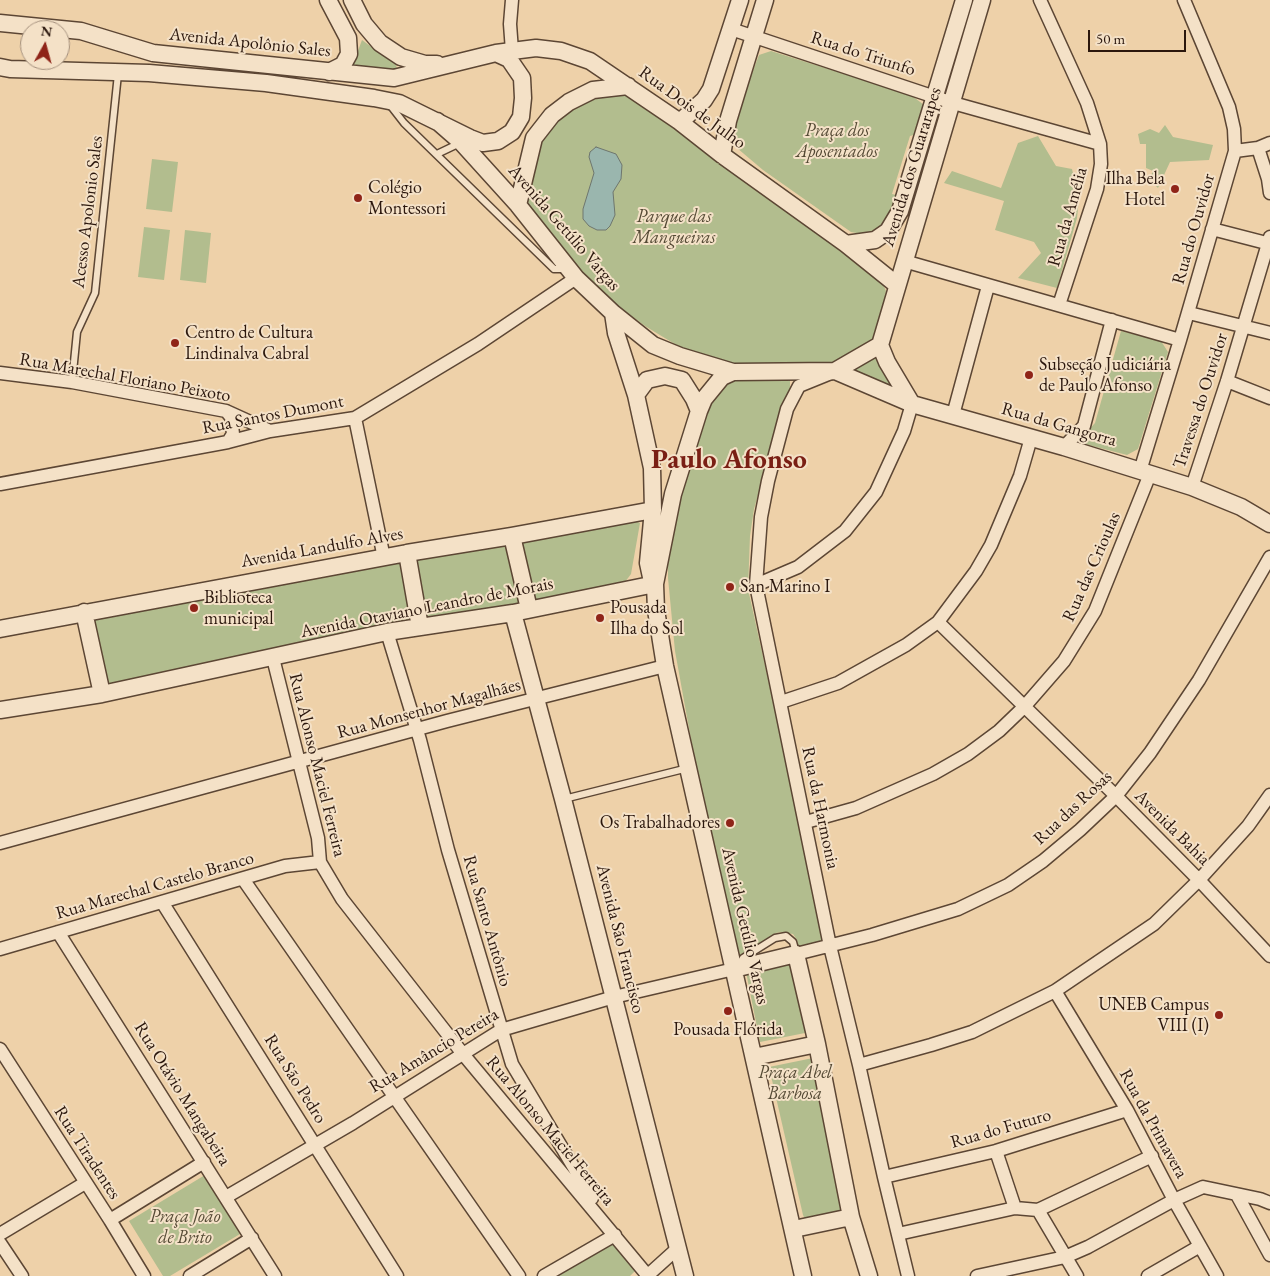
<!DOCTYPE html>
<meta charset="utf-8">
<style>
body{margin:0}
#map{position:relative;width:1270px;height:1276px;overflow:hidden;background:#eed1a9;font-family:"EB Garamond",serif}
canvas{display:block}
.north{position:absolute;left:20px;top:20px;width:50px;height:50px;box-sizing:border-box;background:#f4e1c7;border:1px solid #a4907d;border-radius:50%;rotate:7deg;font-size:14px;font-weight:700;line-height:20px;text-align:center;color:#2b170d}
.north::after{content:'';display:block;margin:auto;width:18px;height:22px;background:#8f2418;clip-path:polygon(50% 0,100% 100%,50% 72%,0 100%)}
.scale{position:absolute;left:1088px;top:30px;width:98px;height:22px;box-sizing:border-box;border:2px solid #2b170d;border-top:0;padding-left:6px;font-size:15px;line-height:18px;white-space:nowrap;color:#2b170d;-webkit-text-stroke:4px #f4e1c7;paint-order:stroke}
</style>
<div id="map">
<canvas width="1270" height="1276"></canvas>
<div class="north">N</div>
<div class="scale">50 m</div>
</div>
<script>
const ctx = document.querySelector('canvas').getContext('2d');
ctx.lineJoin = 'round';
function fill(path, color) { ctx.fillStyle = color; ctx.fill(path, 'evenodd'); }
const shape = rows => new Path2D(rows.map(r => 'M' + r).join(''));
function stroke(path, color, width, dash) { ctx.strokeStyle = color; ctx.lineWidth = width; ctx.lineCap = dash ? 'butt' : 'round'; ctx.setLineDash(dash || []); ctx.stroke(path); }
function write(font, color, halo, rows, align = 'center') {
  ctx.font = font + ' "EB Garamond",serif'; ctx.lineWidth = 4; ctx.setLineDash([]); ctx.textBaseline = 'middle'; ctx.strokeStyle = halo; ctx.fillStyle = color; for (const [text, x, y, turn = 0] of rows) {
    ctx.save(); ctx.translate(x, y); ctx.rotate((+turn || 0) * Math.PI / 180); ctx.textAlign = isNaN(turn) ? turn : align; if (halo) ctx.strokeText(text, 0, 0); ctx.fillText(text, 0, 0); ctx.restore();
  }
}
const green = shape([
 [362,40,396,65,397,69,394,71,352,67],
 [771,51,911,95,924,105,921,133,910,136,892,194,901,196,887,227,867,235,851,232,763,170,737,148,733,135,735,118,759,55],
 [599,83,665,104,733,151,841,231,880,277,886,291,882,315,876,336,837,370,876,353,896,394,867,381,733,363,703,355,678,346,645,326,601,294,528,211,525,196,531,137],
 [1165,125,1173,137,1213,145,1209,160,1170,162,1158,188,1149,179,1153,171,1146,168,1146,144,1140,144,1138,134,1150,129,1159,133],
 [1038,136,1056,166,1072,169,1079,199,1077,218,1057,288,1018,278,1041,253,1034,242,995,230,1004,201,944,183,952,171,1001,188,1018,143],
 [152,159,178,162,172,212,146,209],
 [144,227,170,230,164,280,138,277],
 [185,230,211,233,206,283,180,280],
 [1121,331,1161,341,1168,352,1138,449,1127,455,1077,442,1095,423],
 [733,378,790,378,790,391,781,414,754,509,750,536,748,589,826,940,798,946,797,940,793,934,781,932,776,933,748,953,739,956,694,756,675,651,668,578,668,555,672,521,690,461,702,430,707,411,715,393],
 [633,520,640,523,631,574,625,582,533,601,521,539],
 [510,542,522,606,427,619,417,558],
 [385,560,402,563,411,620,403,626,106,684,88,603],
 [790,962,805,1033,760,1042,746,972],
 [813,1058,840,1207,840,1210,837,1212,807,1218,804,1217,803,1215,769,1067],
 [205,1175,240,1234,170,1276,163,1276,129,1221],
 [612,1244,637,1269,630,1276,553,1276]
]);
const water = shape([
 [596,147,616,154,622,165,621,179,613,192,615,215,610,226,606,230,597,230,589,226,583,219,583,209,594,173,589,157,590,152,596,147]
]);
const service = shape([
 [390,105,404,123,554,269,567,269],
 [437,154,460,143],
 [72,382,77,332,95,293,118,74],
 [564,799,688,768],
 [739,965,743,958,775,938,786,936,793,942,796,953]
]);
const minor = shape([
 [512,0,510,24,512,51],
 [1040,0,1087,103,1100,144,1101,164,1097,189,1059,305],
 [731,29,953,103,1100,144],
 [1258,148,1268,179,1270,193],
 [1235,151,1258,148,1270,143],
 [1212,229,1270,244],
 [904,261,1180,340],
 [1189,313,1270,333],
 [0,373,72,382,226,411,270,431],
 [831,373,799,386,787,409,768,481,761,517,756,585,830,946,859,1065,884,1177,908,1276],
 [1227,381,1270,398],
 [226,411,231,417,233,434,228,442],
 [953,415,988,286],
 [355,418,384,558],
 [1064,447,1084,426,1112,320],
 [1140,471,1180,340,1235,151,1234,129,1229,107,1184,0],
 [0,484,228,442,270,431,355,418,478,344,576,278],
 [1192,487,1227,381,1270,237],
 [756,585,798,567,845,531,876,492,904,431,912,404],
 [938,622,1116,796,1199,880,1270,956],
 [387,632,420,740,448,850,512,1064,592,1198],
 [273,658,318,838,320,862,342,899,463,1054,648,1276],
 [781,702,838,683,906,645,938,622,976,571,991,545,1020,476,1031,438],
 [806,822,856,808,933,774,968,754,999,731,1024,707,1064,661,1095,611,1150,474],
 [0,843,447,721,665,666],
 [243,879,519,1276],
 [162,902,397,1276],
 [58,932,275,1276],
 [0,949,285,866,320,862],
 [796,954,872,935,958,909,1008,885,1043,861,1080,830,1116,796,1150,753,1199,680,1270,557],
 [1055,991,1127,1110,1174,1200,1217,1276],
 [0,1049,110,1220,144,1276],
 [859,1065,931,1045,972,1032,1055,991,1154,924,1199,880,1248,826,1270,795],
 [996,1151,1015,1208],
 [884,1177,996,1151,1127,1110],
 [1237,1195,1270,1255],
 [226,1197,353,1123,501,1030,614,997,734,969],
 [1038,1210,1077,1276],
 [110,1220,204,1162],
 [0,1234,85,1183],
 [898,1234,1015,1208,1038,1210,1152,1156],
 [0,1243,22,1276],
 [190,1276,252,1238],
 [544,1276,615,1235],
 [647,1276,678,1248],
 [977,1276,1065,1257,1088,1247,1174,1200,1203,1187,1260,1199,1270,1203],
 [1148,1276,1200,1246]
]);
const tertiary = shape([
 [328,0,348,38,349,54,343,65,329,72],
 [352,0,364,24,380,43,401,57,425,64,437,64],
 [0,23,81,31,153,53,394,78,496,53,536,48,561,51,590,61,680,122,722,155,846,244,897,285],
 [0,67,10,69,149,73,266,83,374,98,399,103,470,138,483,143,498,141,512,132,521,117,523,98,522,78,509,59,496,53],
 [437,121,461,142,518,205,576,278,613,313,616,333,636,395,652,468,653,510,648,563,651,577,655,584,656,610,665,666,803,1276],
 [680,122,704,100,711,89,740,0],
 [722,155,728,121,765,0],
 [518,205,534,138,552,115,569,102,593,90,628,86],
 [846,244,875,240,888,231,900,211,964,0],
 [613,313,653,345,680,356,733,372,835,371,880,345],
 [880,345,982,0],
 [880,345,887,362,912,404],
 [835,371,912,404,1064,447,1192,487,1241,507,1270,524],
 [636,395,647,380,665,376,682,380,694,399,699,411],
 [512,536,529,609],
 [407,553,420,627],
 [84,612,102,694],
 [513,613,563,799,685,1276],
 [0,629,407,553,512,536,653,510],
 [0,710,102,694,387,632,513,613,655,584,673,494,699,411,704,399,722,377,733,372],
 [734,969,796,954,817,1044,851,1217,869,1276],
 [754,1057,817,1044],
 [794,1229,851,1217]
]);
const markers = [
 [1175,189,5,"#8f2418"],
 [358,198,5,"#8f2418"],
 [175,343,5,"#8f2418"],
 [1029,375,5,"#8f2418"],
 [730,587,5,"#8f2418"],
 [194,608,5,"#8f2418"],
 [600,618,5,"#8f2418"],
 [730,823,5,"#8f2418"],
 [728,1011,5,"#8f2418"],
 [1219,1015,5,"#8f2418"]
];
const streetNames = [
 ["Avenida Apolônio Sales",250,43,6],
 ["Rua do Triunfo",863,54,18],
 ["Rua Dois de Julho",692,108,36],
 ["Avenida dos Guararapes",912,167,-73],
 ["Acesso Apolonio Sales",88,212,-83],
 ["Rua da Amélia",1068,217,-74],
 ["Avenida Getúlio Vargas",564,228,49],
 ["Rua do Ouvidor",1194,229,-74],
 ["Rua Marechal Floriano Peixoto",125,378,10],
 ["Travessa do Ouvidor",1201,401,-72],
 ["Rua Santos Dumont",273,415,-11],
 ["Rua da Gangorra",1059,425,16],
 ["Avenida Landulfo Alves",322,548,-10],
 ["Rua das Crioulas",1092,567,-66],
 ["Avenida Otaviano Leandro de Morais",427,608,-11],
 ["Rua Monsenhor Magalhães",429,709,-15],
 ["Rua Alonso Maciel Ferreira",317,765,76],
 ["Rua da Harmonia",820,808,78],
 ["Rua das Rosas",1073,808,-43],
 ["Avenida Bahia",1172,828,45],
 ["Rua Marechal Castelo Branco",155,886,-16],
 ["Rua Santo Antônio",487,921,74],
 ["Avenida Getúlio Vargas",745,926,77],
 ["Avenida São Francisco",620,939,76],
 ["Rua Amâncio Pereira",434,1051,-31],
 ["Rua São Pedro",295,1079,58],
 ["Rua Otávio Mangabeira",182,1094,58],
 ["Rua da Primavera",1153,1124,61],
 ["Rua do Futuro",1001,1129,-16],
 ["Rua Alonso Maciel Ferreira",550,1131,50],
 ["Rua Tiradentes",87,1153,57]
];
const parkNames = [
 ["Praça dos",837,131],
 ["Aposentados",837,152],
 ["Parque das",674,217],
 ["Mangueiras",674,238],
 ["Praça Abel",795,1073],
 ["Barbosa",795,1094],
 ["Praça João",185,1217],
 ["de Brito",185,1238]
];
const poiNames = [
 ["Ilha Bela",1165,179,"right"],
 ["Hotel",1165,200,"right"],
 ["Colégio",368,188],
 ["Montessori",368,209],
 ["Centro de Cultura",185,333],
 ["Lindinalva Cabral",185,354],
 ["Subseção Judiciária",1039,365],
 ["de Paulo Afonso",1039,386],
 ["San Marino I",740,587],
 ["Biblioteca",204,598],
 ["municipal",204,619],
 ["Pousada",610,608],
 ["Ilha do Sol",610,629],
 ["Os Trabalhadores",720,823,"right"],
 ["UNEB Campus",1209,1005,"right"],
 ["VIII (I)",1209,1026,"right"],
 ["Pousada Flórida",728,1030,"center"]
];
const townNames = [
 ["Paulo Afonso",729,460]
];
fill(green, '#b2bd8e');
fill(water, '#9ab6ae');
stroke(water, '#6e766e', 1);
stroke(service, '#5c4634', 9);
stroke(minor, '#5c4634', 15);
stroke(tertiary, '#5c4634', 19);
stroke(service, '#f4e1c7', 6);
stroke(minor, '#f4e1c7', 12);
stroke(tertiary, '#f4e1c7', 16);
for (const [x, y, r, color] of markers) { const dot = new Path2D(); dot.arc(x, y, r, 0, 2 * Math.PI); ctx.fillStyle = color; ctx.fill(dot); stroke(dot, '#f4e1c7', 2); }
write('18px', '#2b170d', '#f4e1c7', streetNames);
write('italic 18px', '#544934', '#f4e1c7', parkNames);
write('18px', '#2b170d', '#f4e1c7', poiNames, 'left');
write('bold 28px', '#7a1f14', '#f4e1c7', townNames);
</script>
